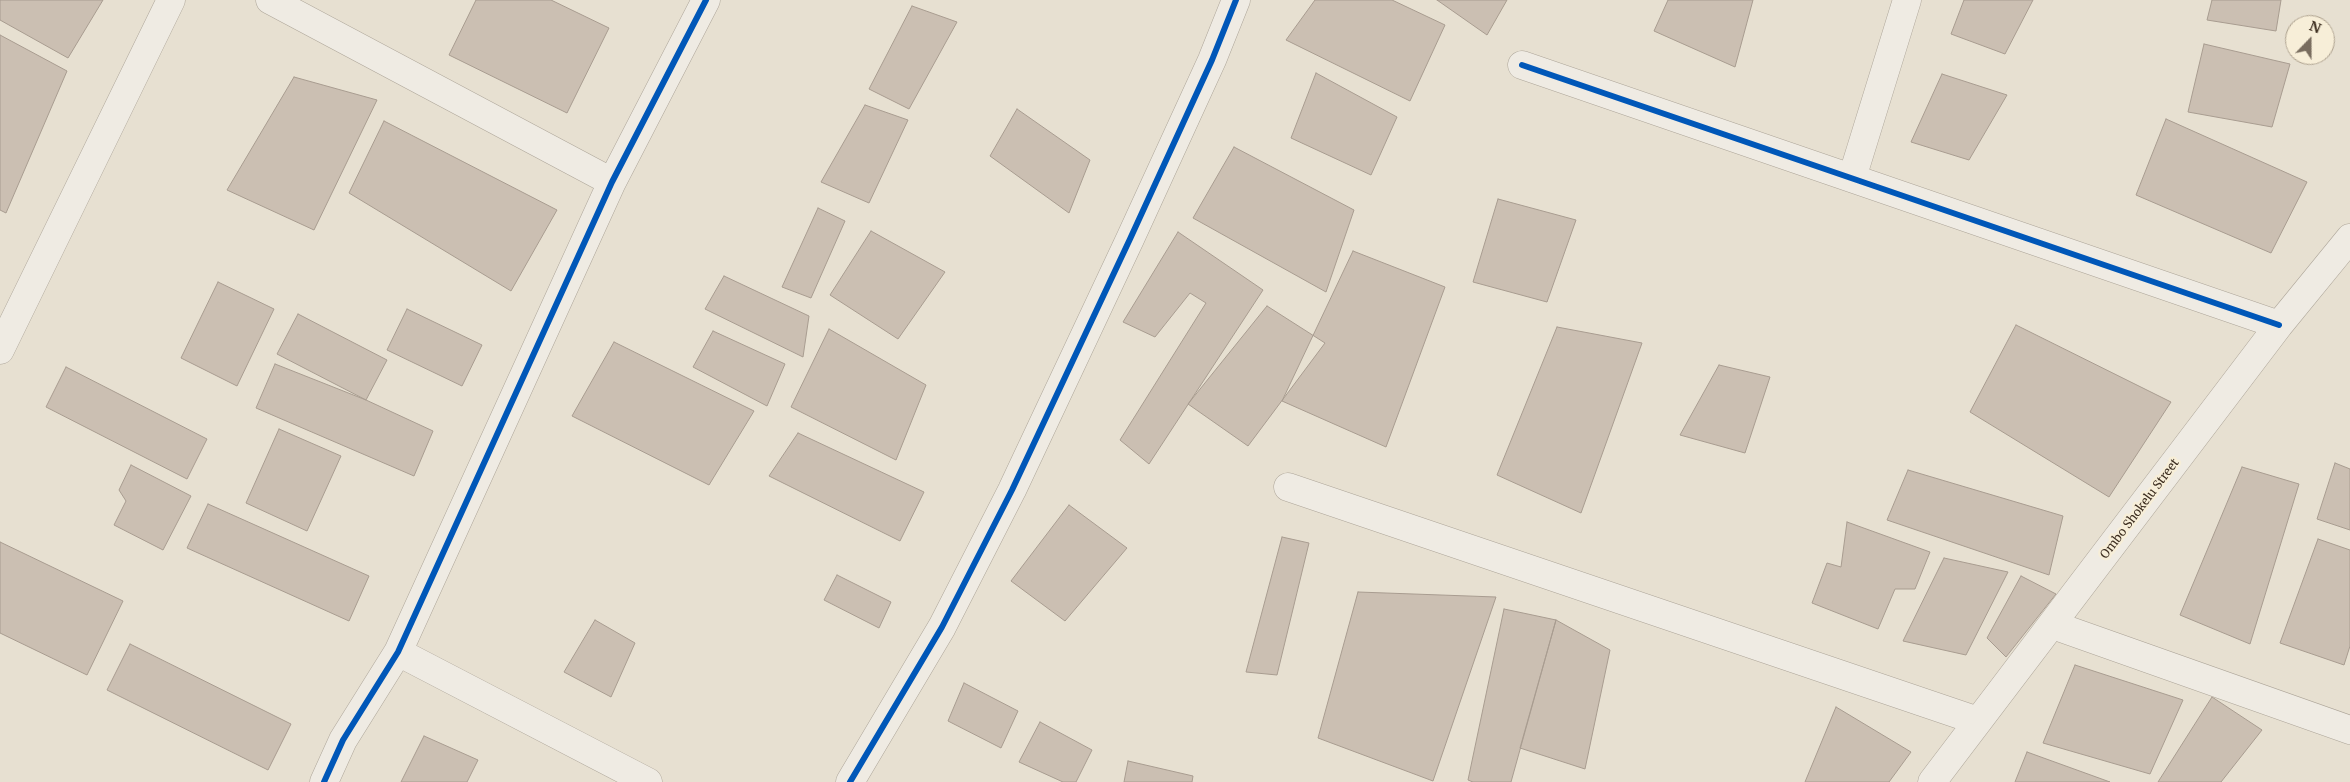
<!DOCTYPE html>
<style>
body{margin:0}
#map{position:relative;width:2350px;height:782px;overflow:hidden;background:#e7e0d1;font-family:Merriweather,serif}
canvas{display:block}
.north{position:absolute;left:2285px;top:15px;width:50px;height:50px;box-sizing:border-box;background:#f7eed8;border:1px solid #ada18e;border-radius:50%;rotate:22deg;font-size:14px;font-weight:700;line-height:20px;text-align:center;color:#3d2e20}
.north::after{content:'';display:block;margin:auto;width:18px;height:22px;background:#786c5e;clip-path:polygon(50% 0,100% 100%,50% 72%,0 100%)}
</style>
<div id="map">
<canvas width="2350" height="782"></canvas>
<div class="north">N</div>
</div>
<script>
const ctx = document.querySelector('canvas').getContext('2d');
ctx.lineJoin = 'round';
function fill(path, color) { ctx.fillStyle = color; ctx.fill(path, 'evenodd'); }
const shape = rows => new Path2D(rows.map(r => 'M' + r).join(''));
function stroke(path, color, width, dash) { ctx.strokeStyle = color; ctx.lineWidth = width; ctx.lineCap = dash ? 'butt' : 'round'; ctx.setLineDash(dash || []); ctx.stroke(path); }
function write(font, color, halo, rows, align = 'center') {
  ctx.font = font + ' Merriweather,serif'; ctx.lineWidth = 5; ctx.setLineDash([]); ctx.textBaseline = 'middle'; ctx.strokeStyle = halo; ctx.fillStyle = color; for (const [text, x, y, turn = 0] of rows) {
    ctx.save(); ctx.translate(x, y); ctx.rotate((+turn || 0) * Math.PI / 180); ctx.textAlign = isNaN(turn) ? turn : align; if (halo) ctx.strokeText(text, 0, 0); ctx.fillText(text, 0, 0); ctx.restore();
  }
}
const building = shape([
 [0,0,103,0,68,58,0,20,0,0],
 [476,0,551,0,609,28,567,113,449,55,476,0],
 [1315,0,1392,0,1445,25,1410,101,1286,40,1315,0],
 [1437,0,1507,0,1487,35,1437,0],
 [1668,0,1753,0,1735,67,1654,31,1668,0],
 [1964,0,2033,0,2005,54,1951,34,1964,0],
 [2212,0,2281,0,2276,31,2207,20,2212,0],
 [912,6,957,22,909,109,869,89,912,6],
 [0,35,67,71,6,213,0,210,0,35],
 [2204,44,2290,64,2272,127,2188,112,2204,44],
 [1316,73,1397,117,1371,175,1291,138,1316,73],
 [1942,74,2007,95,1969,160,1911,142,1942,74],
 [294,77,377,100,314,230,227,190,294,77],
 [865,105,908,120,869,203,821,182,865,105],
 [1017,109,1090,160,1069,213,990,156,1017,109],
 [2166,119,2307,182,2271,253,2136,195,2166,119],
 [384,121,557,210,511,291,349,193,384,121],
 [1234,147,1354,210,1326,292,1193,218,1234,147],
 [1498,199,1576,220,1547,302,1473,282,1498,199],
 [818,208,845,221,811,298,782,287,818,208],
 [871,231,945,272,898,339,830,295,871,231],
 [1178,232,1263,290,1149,464,1120,440,1206,303,1190,293,1155,337,1123,322,1178,232],
 [1353,251,1445,287,1386,447,1282,401,1353,251],
 [724,276,809,316,803,357,705,309,724,276],
 [218,282,274,309,237,386,181,358,218,282],
 [1267,306,1325,343,1248,446,1188,404,1267,306],
 [407,309,482,345,462,386,387,350,407,309],
 [298,314,387,360,366,400,277,354,298,314],
 [2016,325,2171,402,2109,497,1970,412,2016,325],
 [1557,327,1642,343,1581,513,1497,475,1557,327],
 [829,329,926,385,896,460,791,407,829,329],
 [713,331,785,364,767,406,693,367,713,331],
 [614,342,754,411,709,485,572,416,614,342],
 [275,364,366,400,433,431,414,476,256,408,275,364],
 [1719,365,1770,377,1745,453,1680,435,1719,365],
 [66,367,207,439,187,479,46,407,66,367],
 [279,429,341,456,307,531,246,503,279,429],
 [798,433,924,492,900,541,769,476,798,433],
 [2335,463,2350,469,2350,530,2317,519,2335,463],
 [131,465,191,496,163,550,114,525,126,501,119,490,131,465],
 [2242,467,2299,484,2250,644,2180,615,2242,467],
 [1908,470,2063,516,2049,575,1887,520,1908,470],
 [208,504,369,576,349,621,187,548,208,504],
 [1069,505,1127,548,1065,621,1011,581,1069,505],
 [1847,522,1930,552,1915,589,1895,589,1878,629,1812,603,1827,563,1841,567,1847,522],
 [1282,537,1309,543,1277,675,1246,672,1282,537],
 [2318,539,2350,550,2350,646,2344,665,2280,643,2318,539],
 [0,542,123,601,87,675,0,633,0,542],
 [1944,558,2008,572,1966,655,1903,641,1944,558],
 [837,575,891,602,879,628,824,600,837,575],
 [2021,576,2056,594,2006,657,1987,638,2021,576],
 [1358,592,1496,597,1433,781,1318,738,1358,592],
 [1504,609,1556,620,1511,782,1473,782,1468,780,1504,609],
 [595,620,635,643,611,697,564,672,595,620],
 [1556,620,1610,650,1585,769,1520,748,1556,620],
 [130,644,291,724,268,770,107,690,130,644],
 [2075,665,2183,700,2150,774,2043,743,2075,665],
 [964,683,1018,711,1001,748,948,721,964,683],
 [2212,697,2262,730,2221,782,2158,782,2212,697],
 [1836,707,1911,752,1889,782,1805,782,1836,707],
 [1040,722,1092,750,1076,782,1063,782,1019,762,1040,722],
 [424,736,478,760,467,782,401,782,424,736],
 [2027,752,2110,782,2015,782,2027,752],
 [1128,761,1193,776,1192,782,1124,782,1128,761]
]);
const minor = shape([
 [270,0,612,182],
 [1522,65,2279,325],
 [1852,178,1907,0],
 [0,350,171,0],
 [1288,487,1978,721],
 [2053,625,2350,730],
 [398,652,648,782],
 [324,782,343,740,398,652,612,182,706,0],
 [850,782,942,627,1012,490,1130,239,1212,60,1236,0],
 [1932,782,2279,325,2350,238]
]);
const cycleway = shape([
 [1522,65,2279,325],
 [324,782,343,740,398,652,612,182,706,0],
 [850,782,942,627,1012,490,1130,239,1212,60,1236,0]
]);
const streetNames = [
 ["Ombo Shokelu Street",2140,509,-53]
];
fill(building, '#cbbfb2');
stroke(building, '#a89c90', 1);
stroke(minor, '#ada599', 29);
stroke(minor, '#efebe3', 28);
stroke(cycleway, '#0057b8', 6);
write('12px', '#3d2e20', '#f7eed8', streetNames);
</script>
